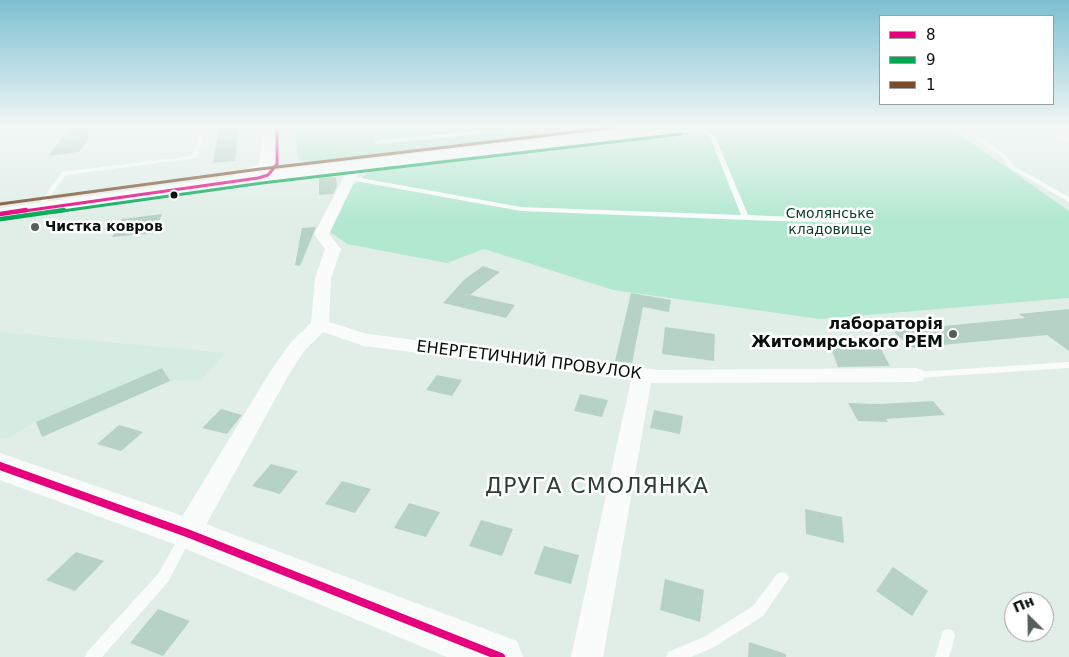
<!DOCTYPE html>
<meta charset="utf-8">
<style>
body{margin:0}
#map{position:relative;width:1069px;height:657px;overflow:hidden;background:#e1eee8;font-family:"DejaVu Sans",sans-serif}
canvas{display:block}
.legend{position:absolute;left:879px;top:15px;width:175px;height:90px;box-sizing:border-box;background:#fff;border:1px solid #9ca09e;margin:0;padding:6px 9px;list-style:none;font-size:15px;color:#08110d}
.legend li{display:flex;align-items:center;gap:10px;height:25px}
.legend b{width:25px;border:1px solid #9ca09e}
.north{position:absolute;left:1004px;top:592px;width:50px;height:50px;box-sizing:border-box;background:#fff;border:1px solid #9ca09e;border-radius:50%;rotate:337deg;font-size:14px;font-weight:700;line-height:20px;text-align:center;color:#08110d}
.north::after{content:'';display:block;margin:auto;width:18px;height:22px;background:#545e5a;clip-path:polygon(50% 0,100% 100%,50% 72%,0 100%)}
</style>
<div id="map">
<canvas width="1069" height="657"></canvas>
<ul class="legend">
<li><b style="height:6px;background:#e5007d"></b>8</li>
<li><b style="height:6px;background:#00a651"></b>9</li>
<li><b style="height:6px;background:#7a4b2a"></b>1</li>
</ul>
<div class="north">Пн</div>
</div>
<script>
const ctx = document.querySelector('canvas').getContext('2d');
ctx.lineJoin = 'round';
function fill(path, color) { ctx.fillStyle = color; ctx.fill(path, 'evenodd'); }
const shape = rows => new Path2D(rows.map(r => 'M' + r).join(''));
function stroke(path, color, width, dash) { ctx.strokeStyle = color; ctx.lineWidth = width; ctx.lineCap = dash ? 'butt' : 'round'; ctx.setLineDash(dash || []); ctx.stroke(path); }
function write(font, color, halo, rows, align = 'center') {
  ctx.font = font + ' "DejaVu Sans",sans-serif'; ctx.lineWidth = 5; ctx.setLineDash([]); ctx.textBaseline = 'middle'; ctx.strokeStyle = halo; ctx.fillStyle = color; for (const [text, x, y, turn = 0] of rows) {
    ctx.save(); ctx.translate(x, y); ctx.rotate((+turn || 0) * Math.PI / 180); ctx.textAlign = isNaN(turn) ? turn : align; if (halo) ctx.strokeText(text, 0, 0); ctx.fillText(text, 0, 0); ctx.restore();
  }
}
const built = shape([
 [0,332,226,353,201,380,170,381,42,437,36,422,6,439,0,437]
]);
const green = shape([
 [294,127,633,127,311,164,302,162,298,159],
 [736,127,949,127,1069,211,1069,298,820,319,613,290,484,249,447,263,347,244,330,232,353,185,371,170]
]);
const building = shape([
 [70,127,80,127,80,129,96,127,79,152,48,156],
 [219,127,239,127,235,161,213,163],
 [336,177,337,186,333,194,319,195,319,178],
 [162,214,154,233,112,237,122,219],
 [316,227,300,266,295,265,302,228],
 [483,266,500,272,470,295,515,305,506,318,443,303,465,279],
 [631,293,671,300,669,312,643,307,632,363,615,361],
 [1069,309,1069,351,1047,335,911,348,893,331,1025,318,1019,314],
 [665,327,715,334,714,361,662,354],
 [829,343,880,347,890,366,838,367],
 [162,368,170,381,42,437,36,422],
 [437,375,462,380,452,396,426,390],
 [580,394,608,400,602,417,574,411],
 [933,401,945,415,886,419,888,422,858,421,848,403,878,404],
 [221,409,242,415,227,434,202,428],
 [654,410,683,416,680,434,650,428],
 [119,425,143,432,121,451,97,444],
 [271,464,298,471,280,494,252,486],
 [342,481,371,489,355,513,325,504],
 [409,503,440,512,426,537,394,528],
 [805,509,842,517,844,543,806,534],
 [481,520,513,529,502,556,469,546],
 [544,546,579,555,571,584,534,574],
 [76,552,104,561,75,591,46,580],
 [893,567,928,591,912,616,876,591],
 [665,579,704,590,700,622,660,610],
 [158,609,190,621,163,656,130,643],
 [749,642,786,654,786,657,748,657]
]);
const lane = shape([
 [202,127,208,127,196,158,66,175,42,208,40,209,37,207,62,172,192,156,202,127],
 [522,127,539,127,536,129,377,144,374,142,377,140,522,127],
 [698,127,703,127,715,136,748,215,846,219,849,221,846,223,746,220,521,211,350,180,347,178,350,176,521,207,741,215,710,137,698,127],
 [959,127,964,127,1005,154,1014,166,1069,197,1069,202,1010,168,1001,156,959,127],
 [1069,362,1069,368,916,378,913,377,911,375,913,373,916,372,1069,362],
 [185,532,189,534,191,538,168,582,102,657,85,657,87,652,158,574,181,534,185,532],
 [782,572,787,574,789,578,763,616,714,647,691,657,666,657,668,652,704,637,753,606,777,574,782,572],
 [948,629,953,631,955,636,949,657,935,657,943,631,948,629]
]);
const street = shape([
 [1036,127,1050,127,1069,135,1069,142,1037,129,1036,127],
 [356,161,362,165,329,234,341,249,331,278,329,322,367,334,659,370,916,368,923,370,926,375,923,380,916,382,651,383,603,657,571,657,631,380,364,346,323,332,305,350,289,374,197,541,187,545,177,541,174,533,177,525,270,372,291,342,311,323,315,278,325,249,314,234,350,165,356,161]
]);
const secondary = shape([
 [263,127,278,127,276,167,273,170,643,127,688,127,685,130,680,132,314,175,0,220,0,208,234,176,236,173,259,164,263,127],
 [0,453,200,522,501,635,517,641,523,657,447,657,174,544,0,480,0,453]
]);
const bus1Far3 = shape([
 [17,212,258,178,268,175,277,164,277,127]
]);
const bus1Far2 = shape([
 [0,214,26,210]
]);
const bus1Far1 = shape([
 [0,466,3,467]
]);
const bus1 = shape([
 [0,466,187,533,501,657]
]);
const bus2Far1 = shape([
 [55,212,262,183,681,134]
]);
const bus2 = shape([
 [1,219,64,210]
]);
const bus3 = shape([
 [0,204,260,169,617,127]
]);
const markers = [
 [174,195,4.5,"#08110d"],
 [35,227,5,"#545e5a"],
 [953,334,5,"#545e5a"]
];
const farParknames = [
 ["Смолянське",830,214],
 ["кладовище",830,230]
];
const farPoinames = [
 ["Чистка ковров",45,227]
];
const poiNames = [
 ["лабораторія",943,325],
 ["Житомирського РЕМ",943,343]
];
const streetNames = [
 ["ЕНЕРГЕТИЧНИЙ ПРОВУЛОК",529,361,7]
];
const nearQuarternames = [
 ["ДРУГА СМОЛЯНКА",597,487]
];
fill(built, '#d5ede1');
fill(green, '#b3e8d0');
fill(building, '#b6d2c6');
fill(lane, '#fafcfc');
fill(street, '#fafcfc');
fill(secondary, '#fafcfc');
stroke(bus1Far3, '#e5007d', 3);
stroke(bus1Far2, '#e5007d', 4.5);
stroke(bus1Far1, '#e5007d', 5.5);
stroke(bus1, '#e5007d', 8);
stroke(bus2Far1, '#00a651', 3);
stroke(bus2, '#00a651', 4.5);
stroke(bus3, '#7a4b2a', 3);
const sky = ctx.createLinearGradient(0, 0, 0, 219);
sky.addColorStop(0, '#7cc0d1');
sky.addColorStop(0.58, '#f2f7f5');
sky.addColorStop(1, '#f2f7f500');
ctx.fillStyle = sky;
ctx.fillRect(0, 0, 1069, 219);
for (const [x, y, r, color] of markers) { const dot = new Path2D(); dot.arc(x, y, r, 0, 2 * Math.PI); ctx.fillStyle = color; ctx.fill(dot); stroke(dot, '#fff', 2); }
write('14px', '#083d2a', '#fff', farParknames);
write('bold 14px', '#08110d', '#fff', farPoinames, 'left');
write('bold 16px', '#08110d', '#fff', poiNames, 'right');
write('16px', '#08110d', '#fff', streetNames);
ctx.letterSpacing = '1px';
write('22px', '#2c4037', '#fff', nearQuarternames);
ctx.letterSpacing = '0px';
</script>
